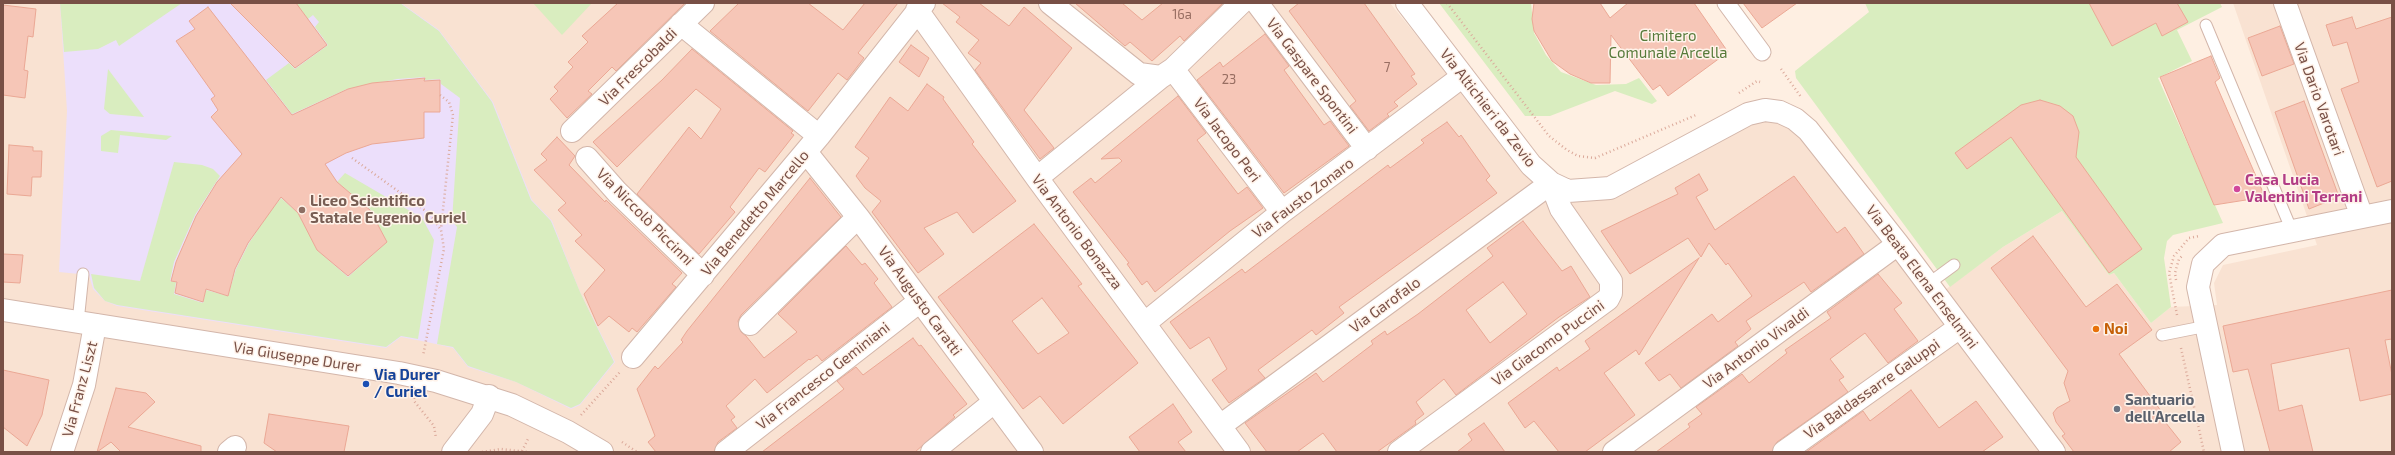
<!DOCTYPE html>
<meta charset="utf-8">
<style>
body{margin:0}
#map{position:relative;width:2395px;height:455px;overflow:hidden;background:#feefe2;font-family:"Exo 2",sans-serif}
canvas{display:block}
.frame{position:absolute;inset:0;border:4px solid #785046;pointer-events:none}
</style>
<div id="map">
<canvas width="2395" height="455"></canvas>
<div class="frame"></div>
</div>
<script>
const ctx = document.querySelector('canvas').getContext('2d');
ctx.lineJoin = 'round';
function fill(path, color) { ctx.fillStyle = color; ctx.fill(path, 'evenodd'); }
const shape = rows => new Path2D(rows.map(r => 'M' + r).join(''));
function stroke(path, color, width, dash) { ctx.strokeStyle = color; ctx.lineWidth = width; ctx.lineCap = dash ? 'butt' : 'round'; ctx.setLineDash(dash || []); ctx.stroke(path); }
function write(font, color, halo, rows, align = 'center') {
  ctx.font = font + ' "Exo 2",sans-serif'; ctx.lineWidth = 3; ctx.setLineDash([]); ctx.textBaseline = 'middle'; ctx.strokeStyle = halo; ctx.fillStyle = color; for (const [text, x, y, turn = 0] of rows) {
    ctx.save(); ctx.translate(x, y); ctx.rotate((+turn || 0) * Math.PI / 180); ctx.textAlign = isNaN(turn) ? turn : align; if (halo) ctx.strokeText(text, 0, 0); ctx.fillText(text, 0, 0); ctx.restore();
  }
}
const residential = shape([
 [3,3,1390,3,1528,172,1613,195,1762,116,1787,115,1930,301,2003,247,2062,211,2109,275,2114,273,2151,323,2171,307,2217,305,2214,283,2223,265,2317,245,2233,3,2392,3,2392,452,3,452]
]);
const education = shape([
 [60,3,401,3,439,30,493,102,532,200,552,221,580,292,615,362,580,405,571,409,516,382,468,367,453,348,427,342,401,337,386,348,117,306,105,301,93,289,89,275,59,272,67,111]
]);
const green = shape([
 [60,3,182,3,119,46,116,40,98,49,64,52],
 [296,3,400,3,439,31,492,102,531,200,551,221,580,292,614,362,580,404,571,408,516,382,468,366,453,347,437,344,457,227,452,221,460,98,441,84,440,79,425,80,425,77,397,79,347,89,292,114,266,80,289,63,295,69,328,45,315,27,319,22,313,15,308,19],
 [533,3,592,3,562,35],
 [1439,3,1531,3,1534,33,1546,55,1561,72,1596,85,1626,84,1639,78,1657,101,1652,104,1615,91,1550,116,1525,116],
 [1865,3,2220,3,2222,7,2177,30,2192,61,2158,78,2223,223,2173,235,2167,241,2164,258,2171,307,2151,323,2114,273,2109,275,2062,211,2003,247,1950,287,1796,78,1795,71,1869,12],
 [108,69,144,117,110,114,104,109],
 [111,130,172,136,166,140,120,135,118,153,101,151,101,136],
 [174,162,202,165,213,169,220,176,195,215,174,262,170,281,176,282,174,294,203,303,206,290,228,296,236,269,249,243,267,216,281,198,298,213,317,250,348,277,387,242,370,209,337,182,345,173,422,218,434,240,418,339,401,336,386,347,117,305,105,301,94,288,91,274,140,281]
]);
const building = shape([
 [230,3,296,3,327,45,295,68,230,3],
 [618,3,685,3,616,71,612,67,588,91,592,94,567,118,550,99,558,91,554,87,573,67,568,62,588,42,582,36,618,3],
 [739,3,808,3,843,30,865,3,898,3,858,53,864,58,847,80,838,73,808,111,710,31,739,3],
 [942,3,979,3,1009,26,1024,7,1072,48,1024,110,1054,148,1040,159,975,70,981,63,968,53,979,40,956,22,960,17,942,3],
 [1075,3,1122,3,1142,20,1163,3,1223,3,1184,41,1180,36,1152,61,1130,42,1125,46,1075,3],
 [1299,3,1364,3,1415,74,1411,76,1417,84,1394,102,1398,106,1387,114,1389,116,1369,131,1350,106,1356,101,1289,11,1299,3],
 [1534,3,1600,3,1610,18,1628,3,1694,3,1728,52,1668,96,1660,85,1653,90,1611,35,1610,83,1591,83,1570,74,1552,61,1534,31,1532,19,1534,3],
 [1743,3,1797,3,1762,28,1743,3],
 [2089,3,2177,3,2188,22,2162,36,2156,23,2112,46,2089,3],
 [3,5,36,9,33,37,28,36,24,70,28,71,25,98,3,95,3,5],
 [208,7,292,115,348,89,372,83,425,78,424,81,440,80,440,112,424,112,424,138,372,144,346,153,325,164,337,182,370,210,387,242,348,276,317,250,298,213,281,197,248,243,235,269,228,296,206,289,203,302,175,293,177,282,171,281,176,262,196,216,217,182,242,154,211,117,218,110,211,99,215,96,176,41,195,29,189,21,208,7],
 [2352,17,2356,29,2392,17,2392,181,2377,187,2341,89,2359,82,2347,42,2333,46,2326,25,2352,17],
 [2280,26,2294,64,2262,76,2248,38,2280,26],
 [1265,34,1289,66,1284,70,1324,125,1330,121,1349,146,1284,193,1197,80,1220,62,1223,67,1265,34],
 [911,45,929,58,919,77,899,62,911,45],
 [692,49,793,131,791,133,794,135,765,172,759,168,730,207,735,212,699,254,637,194,689,127,701,139,721,109,696,89,617,167,593,142,662,80,692,49],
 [2211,56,2220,78,2215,82,2265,197,2214,205,2160,77,2211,56],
 [927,84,944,97,943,99,974,142,972,144,1016,201,973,233,957,212,924,228,944,254,918,273,872,212,881,201,865,188,856,176,869,158,855,147,890,97,908,111,927,84],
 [1178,96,1206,133,1197,140,1238,194,1247,187,1263,208,1230,231,1155,292,1147,281,1142,285,1127,264,1129,263,1073,192,1091,178,1095,183,1122,161,1119,158,1101,159,1178,96],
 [2040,100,2060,106,2073,116,2079,132,2076,157,2142,249,2109,273,2011,137,1967,169,1955,153,2021,105,2040,100],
 [2304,101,2339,197,2309,209,2275,112,2304,101],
 [1447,122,1459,137,1461,135,1490,176,1486,180,1497,193,1339,307,1344,313,1316,335,1312,330,1258,370,1265,378,1229,403,1212,380,1227,369,1209,337,1190,349,1170,322,1242,269,1245,273,1388,165,1390,168,1424,143,1421,140,1447,122],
 [557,137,575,156,569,165,605,202,606,200,682,273,672,284,676,287,637,332,632,328,629,332,609,316,598,326,584,294,605,270,575,241,582,235,558,210,566,203,534,170,547,160,541,154,557,137],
 [9,145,33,147,33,151,42,151,41,177,32,177,31,196,7,194,9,145],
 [1699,174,1708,190,1696,197,1715,230,1794,176,1837,233,1845,227,1864,254,1811,292,1804,282,1746,321,1751,329,1735,342,1738,346,1681,388,1670,374,1659,381,1645,363,1712,314,1718,322,1752,296,1728,263,1726,265,1709,243,1701,257,1688,238,1630,274,1601,231,1678,194,1675,188,1699,174],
 [810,178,841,217,741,315,738,321,741,332,746,336,764,358,797,332,778,314,846,246,862,265,865,263,878,279,874,283,892,307,822,361,817,355,810,360,809,359,767,393,755,379,726,406,735,417,731,420,737,428,718,442,714,452,656,452,648,442,655,436,637,389,655,366,658,369,683,342,681,340,687,331,810,178],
 [1523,221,1562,271,1571,266,1590,297,1559,317,1456,395,1444,379,1416,402,1424,414,1415,421,1416,424,1377,452,1337,452,1323,433,1297,452,1267,452,1245,423,1316,373,1323,382,1373,344,1371,341,1385,331,1387,335,1418,314,1493,256,1487,248,1523,221],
 [1503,282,1527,314,1490,343,1466,310,1503,282],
 [1034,224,1082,284,1078,286,1138,363,1063,424,1040,396,1023,409,938,297,1034,224],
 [1042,298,1069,333,1038,354,1012,321,1042,298],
 [2033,236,2086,307,2117,284,2152,330,2119,354,2164,415,2162,418,2181,442,2169,452,2074,452,2062,436,2065,434,2056,422,2053,413,2057,408,2070,401,2064,383,2068,371,1991,268,2033,236],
 [3,254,23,255,20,283,3,282,3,254],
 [1699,258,1639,355,1636,350,1604,373,1635,415,1585,452,1559,452,1534,421,1525,428,1508,403,1557,367,1559,371,1590,349,1585,341,1699,258],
 [1878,274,1902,303,1894,309,1918,341,1888,363,1865,333,1830,359,1844,377,1839,380,1848,392,1777,442,1772,452,1656,452,1690,427,1688,424,1702,414,1696,407,1742,374,1749,383,1787,353,1785,350,1831,318,1827,312,1878,274],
 [2392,290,2392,339,2385,340,2392,375,2392,394,2360,401,2349,348,2271,364,2279,411,2302,405,2313,452,2270,452,2248,369,2233,372,2223,326,2392,290],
 [913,338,919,346,921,345,967,404,953,415,955,417,915,452,762,452,844,389,837,381,856,367,863,375,913,338],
 [3,370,49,380,42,415,27,446,3,427,3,370],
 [116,388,146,393,155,402,128,427,201,446,201,452,121,452,111,442,97,452,116,388],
 [1911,390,1939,428,1976,401,2003,437,1982,452,1806,452,1863,411,1870,421,1911,390],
 [1173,404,1192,432,1178,442,1186,452,1140,452,1129,437,1173,404],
 [269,414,349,426,344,452,277,452,264,443,269,414],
 [1484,423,1505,452,1457,452,1472,440,1468,434,1484,423]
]);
const path = shape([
 [1447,3,1549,136,1567,150,1578,156,1595,158,1696,115],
 [1781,69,1801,97],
 [1739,93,1757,81,1760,82],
 [440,95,449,102,453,115,441,229],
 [352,158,430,214,441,230,444,249,423,356],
 [2176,280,2175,273,2179,259,2182,256],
 [2177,315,2169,273,2174,256,2189,238,2199,236],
 [2181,348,2204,452],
 [414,398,414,401,434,426,436,438],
 [581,415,620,372],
 [622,442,637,452],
 [522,451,529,437],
 [482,452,501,449,528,452]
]);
const service = shape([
 [2206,25,2292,231],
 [1928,284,1954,265],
 [78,322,83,274],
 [2162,335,2207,326]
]);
const pedestrian = shape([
 [1726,3,1762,52]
]);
const minor = shape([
 [1050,3,1139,74,1161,77,1173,69,1241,3],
 [1257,3,1367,149],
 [1407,3,1531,165,1551,183,1568,191,1610,188,1748,114,1765,110,1780,112,1795,119,1808,130,1898,244,2054,452],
 [2285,3,2362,217],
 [917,10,1037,178,1239,452],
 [681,24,819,136],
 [1173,69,1282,212],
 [572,131,703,3],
 [806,152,858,217,1032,452],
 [587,158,617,192,703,275],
 [1037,178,1161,77],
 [1145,323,1282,212,1463,76],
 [750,324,858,217],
 [633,357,819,136,924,3],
 [1220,426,1551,183],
 [62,452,84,385,95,325],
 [229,452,235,447],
 [453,452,482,414,489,396],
 [726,452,920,301],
 [932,452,994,402],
 [1399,452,1608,299,1611,293,1611,281,1561,209,1551,183],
 [1614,452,1898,244],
 [1784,452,1960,327],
 [2233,452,2198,287,2203,264,2223,245,2392,211]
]);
const tertiary = shape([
 [3,310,399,373,436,381,512,405,568,432,602,452]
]);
const markers = [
 [2237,189,4,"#d1479c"],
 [302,210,4,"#8d6e63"],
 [2096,329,4,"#e8710a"],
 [366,384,4,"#1a4fb4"],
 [2117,409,4,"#6b7280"]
];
const numberNames = [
 ["16a",1182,15],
 ["7",1387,68],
 ["23",1229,80]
];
const parkNames = [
 ["Cimitero",1668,36],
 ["Comunale Arcella",1668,53]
];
const streetNames = [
 ["Via Frescobaldi",638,67,-45],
 ["Via Gaspare Spontini",1312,76,53],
 ["Via Dario Varotari",2319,99,70],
 ["Via Altichieri da Zevio",1488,108,52],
 ["Via Jacopo Peri",1227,140,53],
 ["Via Fausto Zonaro",1303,198,-37],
 ["Via Benedetto Marcello",755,213,-50],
 ["Via Niccolò Piccinni",645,217,45],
 ["Via Antonio Bonazza",1077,232,53],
 ["Via Beata Elena Enselmini",1922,277,53],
 ["Via Augusto Caratti",920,301,54],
 ["Via Garofalo",1385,305,-36],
 ["Via Giacomo Puccini",1548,343,-36],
 ["Via Antonio Vivaldi",1756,348,-36],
 ["Via Giuseppe Durer",297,357,9],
 ["Via Francesco Geminiani",823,376,-38],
 ["Via Franz Liszt",80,389,-75],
 ["Via Baldassarre Galuppi",1872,389,-35]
];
const hotelNames = [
 ["Casa Lucia",2245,180],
 ["Valentini Terrani",2245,197]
];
const educationNames = [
 ["Liceo Scientifico",310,201],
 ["Statale Eugenio Curiel",310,218]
];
const foodNames = [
 ["Noi",2104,329]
];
const transitNames = [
 ["Via Durer",374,375],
 ["/ Curiel",374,392]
];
const worshipNames = [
 ["Santuario",2125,400],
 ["dell'Arcella",2125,417]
];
fill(residential, '#f9e2d2');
fill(education, '#ecdffb');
fill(green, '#d9edbf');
fill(building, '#f6c6b7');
stroke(building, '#eba895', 1);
stroke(service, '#d3b6aa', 13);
stroke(pedestrian, '#d3b6aa', 19);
stroke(minor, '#d3b6aa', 24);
stroke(tertiary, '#d3b6aa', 24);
stroke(path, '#dba99a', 2.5, [1, 3]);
stroke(service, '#fff', 11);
stroke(pedestrian, '#fff', 17);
stroke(minor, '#fff', 22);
stroke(tertiary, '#fff', 22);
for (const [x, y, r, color] of markers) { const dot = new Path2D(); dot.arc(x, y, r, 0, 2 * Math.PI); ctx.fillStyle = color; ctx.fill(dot); stroke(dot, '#fff3ea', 1.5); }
write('13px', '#986e62', null, numberNames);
write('15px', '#577a3a', '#fff3ea', parkNames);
write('15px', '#785046', '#fff3ea', streetNames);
write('bold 15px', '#b23c85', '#fff3ea', hotelNames, 'left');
write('bold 15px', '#785e54', '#fff3ea', educationNames, 'left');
write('bold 15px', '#c56008', '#fff3ea', foodNames, 'left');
write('bold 15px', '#164399', '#fff3ea', transitNames, 'left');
write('bold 15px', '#5b616d', '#fff3ea', worshipNames, 'left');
</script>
